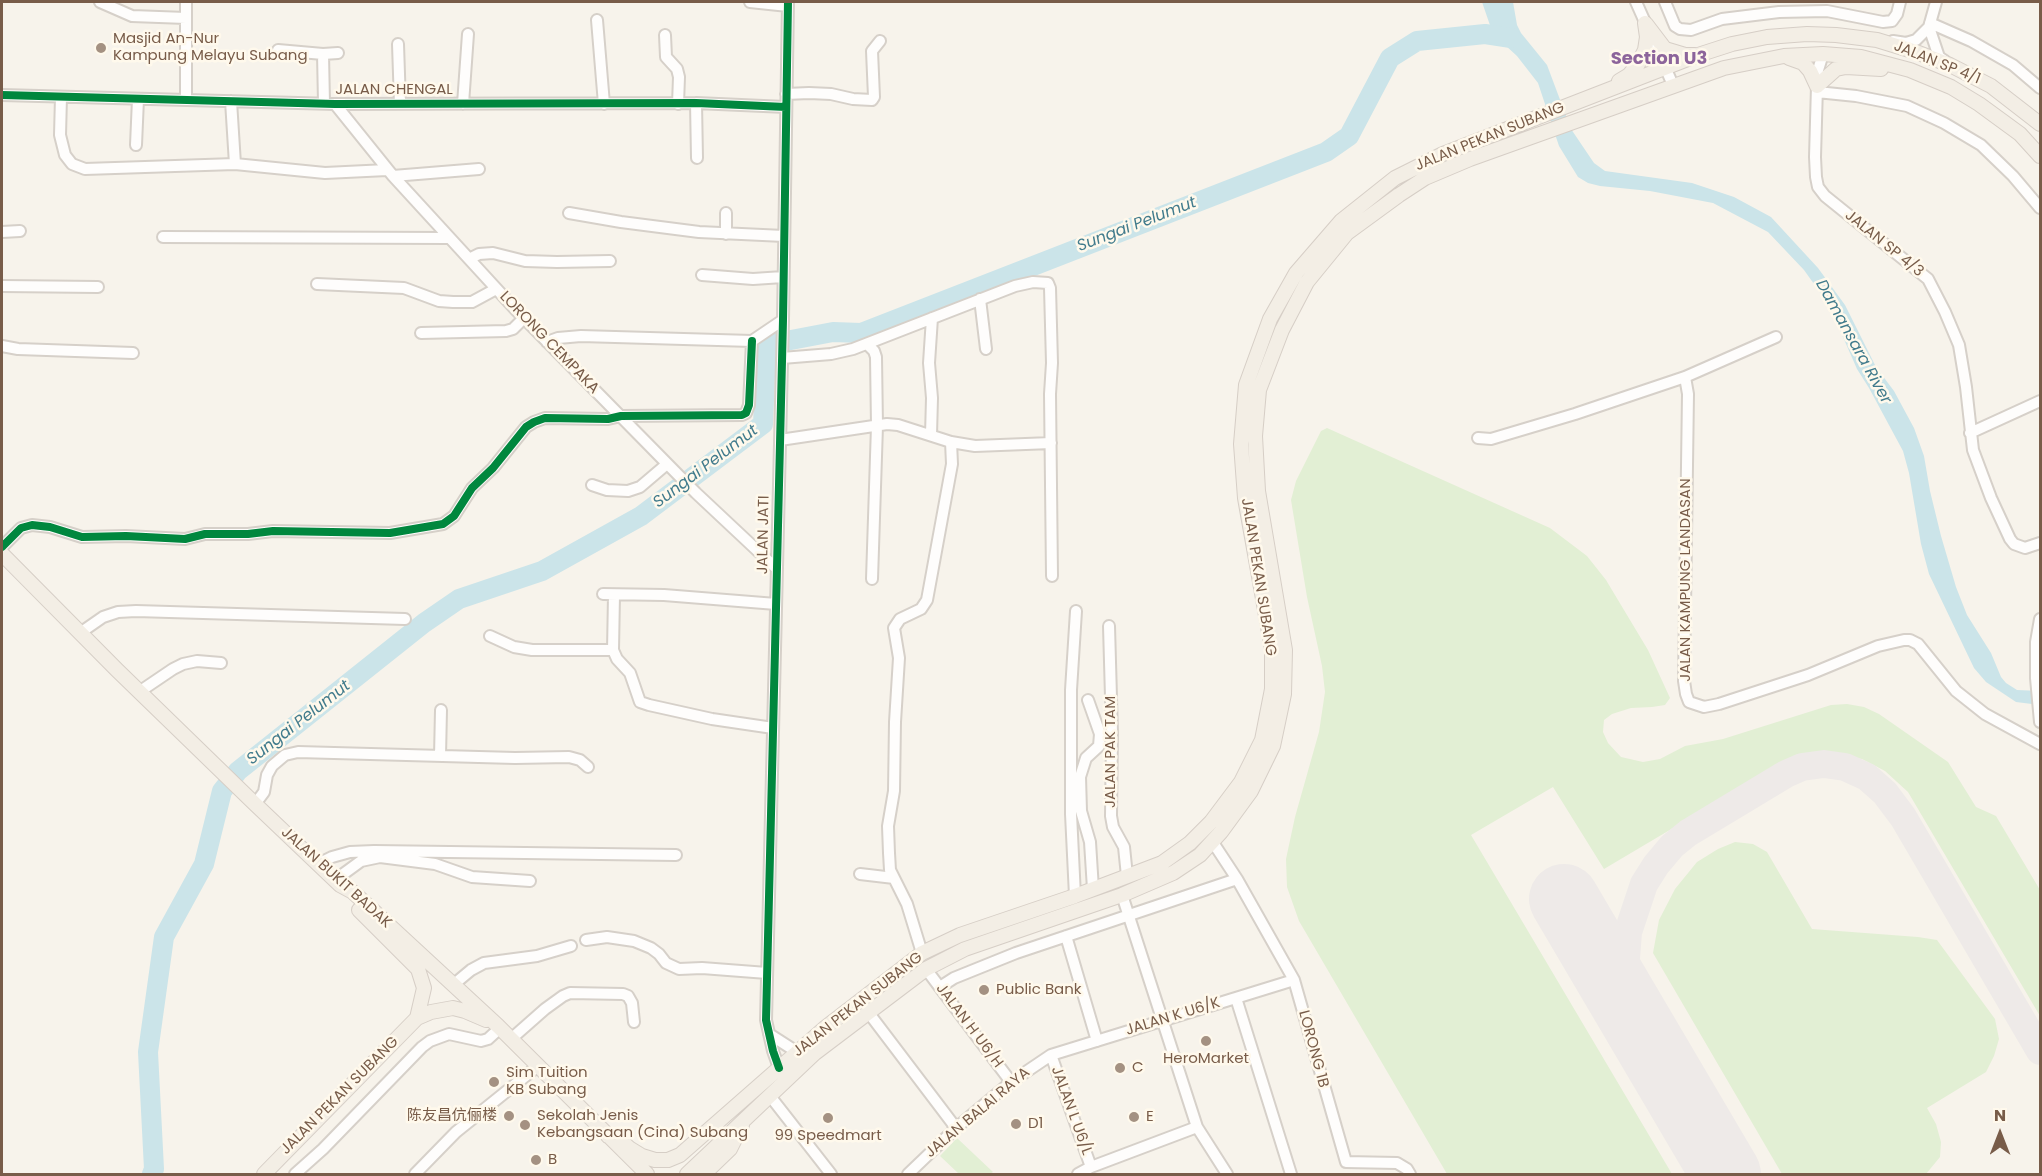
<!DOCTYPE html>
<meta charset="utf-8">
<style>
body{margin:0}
#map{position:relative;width:2042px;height:1176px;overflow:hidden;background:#f7f3eb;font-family:Poppins,sans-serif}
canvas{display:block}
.frame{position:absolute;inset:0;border:3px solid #785c49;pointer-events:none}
.north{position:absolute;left:1970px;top:1104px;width:60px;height:60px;-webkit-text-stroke:4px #fff9ec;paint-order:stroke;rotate:0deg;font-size:16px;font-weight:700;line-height:24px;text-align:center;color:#785c49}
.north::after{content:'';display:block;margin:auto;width:21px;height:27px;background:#785c49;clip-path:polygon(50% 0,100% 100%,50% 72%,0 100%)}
</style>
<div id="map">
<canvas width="2042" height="1176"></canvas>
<div class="frame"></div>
<div class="north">N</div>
</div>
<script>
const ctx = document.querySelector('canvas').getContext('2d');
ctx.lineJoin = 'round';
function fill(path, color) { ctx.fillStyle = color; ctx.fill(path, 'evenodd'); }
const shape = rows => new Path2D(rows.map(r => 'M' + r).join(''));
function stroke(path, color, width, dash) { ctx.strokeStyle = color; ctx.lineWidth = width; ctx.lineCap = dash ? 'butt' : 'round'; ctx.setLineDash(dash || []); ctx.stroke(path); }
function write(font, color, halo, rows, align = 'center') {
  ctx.font = font + ' Poppins,"Noto Sans SC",sans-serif'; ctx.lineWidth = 5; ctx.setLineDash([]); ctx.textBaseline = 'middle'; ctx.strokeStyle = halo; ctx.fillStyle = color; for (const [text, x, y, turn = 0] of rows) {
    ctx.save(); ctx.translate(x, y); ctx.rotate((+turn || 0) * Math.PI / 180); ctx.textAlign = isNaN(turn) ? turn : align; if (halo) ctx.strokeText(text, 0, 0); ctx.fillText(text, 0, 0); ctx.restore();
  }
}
const green = shape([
 [1327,428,1550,528,1587,556,1606,580,1648,650,1670,698,1665,705,1652,707,1631,708,1612,714,1604,720,1603,732,1608,743,1621,757,1643,762,1660,759,1685,746,1723,739,1831,705,1847,704,1864,707,1879,714,1948,762,1976,807,1996,816,2040,890,2040,1016,1908,792,1885,771,1862,759,1834,754,1800,757,1776,767,1604,869,1553,787,1471,835,1672,1174,1447,1174,1299,921,1287,887,1286,859,1295,817,1319,732,1325,692,1322,666,1307,597,1291,500,1296,481,1321,431],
 [1735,842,1753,844,1767,852,1812,929,1918,937,1937,940,1995,1019,1999,1039,1994,1056,1986,1072,1927,1108,1936,1124,1941,1142,1940,1157,1926,1174,1782,1174,1653,953,1659,920,1675,889,1697,862,1718,849],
 [957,1138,993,1172,990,1174,959,1174,940,1156]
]);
const water = shape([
 [1482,2,1513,2,1517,25,1521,33,1547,65,1571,129,1594,163,1605,171,1692,183,1734,197,1771,217,1818,268,1845,305,1876,367,1894,391,1914,428,1924,456,1930,491,1941,536,1956,587,1967,615,1991,653,2001,677,2006,683,2017,690,2040,691,2040,705,2016,702,1986,682,1974,668,1929,574,1921,544,1909,473,1903,451,1869,388,1857,369,1829,305,1804,270,1768,232,1713,203,1650,191,1600,186,1588,183,1578,177,1559,146,1538,83,1517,56,1493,34]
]);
const river = shape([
 [152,1174,154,1169,148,1052,164,937,204,864,222,791,238,771,424,623,459,599,542,571,641,516,763,424,766,353,770,344,833,332,861,333,1326,152,1349,136,1390,58,1417,41,1485,34,1511,38]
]);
const taxiway = shape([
 [1637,1023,1626,982,1626,958,1628,932,1644,884,1656,865,1672,846,1688,833,1786,774,1802,767,1824,764,1845,767,1867,777,1885,793,1903,817,2040,1051]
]);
const runway = shape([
 [1564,899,1726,1174]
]);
const minor = shape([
 [100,2,132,16,186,18],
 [750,2,788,6],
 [1636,2,1673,85],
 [1665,2,1675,26,1680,29,1691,30,1722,19,1779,12,1827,11,1883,22,1892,21,1897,14,1900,2],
 [1936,2,1929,27,1939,57,1945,61],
 [597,20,604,104],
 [1930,23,1971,41,2013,65,2040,88],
 [665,35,666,57,677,69,679,77,678,104],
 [1893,41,1906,43,1916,40,1929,27],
 [398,44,400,104],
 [278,50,323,54,338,53],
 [323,54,324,103],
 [1823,54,1818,70,1817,86,1815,157,1816,177,1818,187,1825,196,1928,279,1945,312,1959,345,1966,387,1973,450,1991,498,2010,539,2014,544,2025,548,2040,543],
 [1817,92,1856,96,1907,106,1944,123,1981,145,2013,176,2040,208],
 [786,94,809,93,831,94,853,99,872,100,874,97,872,51,880,41],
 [2,95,335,104,696,103,786,107],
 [61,97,60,135,65,155,72,164,85,169,235,164,325,173,387,170],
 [186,100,186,2],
 [231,101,235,164],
 [696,103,697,158],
 [335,104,393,176,515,309,696,493,777,569],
 [463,104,468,34],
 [136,145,138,99],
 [393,176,479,169],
 [569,213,621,222,699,232,784,236],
 [2,232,20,231],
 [726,234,726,213],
 [163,237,449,238],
 [469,259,479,254,493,253,525,261,557,262,610,261],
 [702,275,753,279,783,277],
 [317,284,404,288,439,301,453,302,472,302,496,289],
 [2,286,98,287],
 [980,299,986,349],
 [421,333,506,331,513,329,524,318],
 [547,342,558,338,581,336,752,341,783,320],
 [867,344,874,351,876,357,877,426,872,579],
 [2,346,18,349,133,353],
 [782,358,831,354,853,349,1015,286,1033,282,1048,283,1050,288,1052,363,1050,394,1052,576],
 [1685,377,1688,394,1684,681,1686,694,1689,702,1704,707,1719,704,1808,675,1878,646,1904,640,1910,640,1918,644,1956,691,1985,714,2040,744],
 [1970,433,2040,401],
 [931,435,932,398,929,363,932,318],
 [1478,438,1491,439,1575,414,1685,377,1776,337],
 [780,440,887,424,898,425,951,442,975,446,1051,443],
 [592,485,607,490,628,491,640,487,667,464],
 [2,547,21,528,32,525,50,527,82,537,126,536,185,539,205,534,248,534,273,531,390,533,443,524,454,516,472,488,493,468,526,427,534,422,545,418,608,419,621,416,742,415,746,413,749,405,752,341],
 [603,594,664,595,776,604],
 [614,595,613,650,617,659,630,673,640,702,649,705,712,719,773,728],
 [2040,619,2036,642,2036,678,2040,722],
 [1109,626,1112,733,1111,816,1113,827,1124,847,1127,876],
 [80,633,103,617,118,612,136,611,405,619],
 [490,636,514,647,532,650,613,650],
 [139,692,173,669,183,664,197,661,221,663],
 [1088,700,1100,734,1099,746,1086,758,1080,777,1081,811,1090,842,1093,889],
 [440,756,441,710],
 [255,804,264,792,267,775,272,766,285,755,298,752,515,758,569,757,580,760,588,767],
 [1212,841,1237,879,1294,980,1346,1162,1397,1163,1407,1169,1410,1174],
 [318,864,332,857,350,852,374,851,676,855],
 [860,874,894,878],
 [335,880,361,861,380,857,435,864,472,877,530,881],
 [1122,895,1197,1127,1227,1174],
 [1075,896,1071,814,1071,690,1076,611],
 [1066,936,1097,1041],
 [586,940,607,937,634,941,651,948,659,954,666,963,679,969,702,968,767,973],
 [922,953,907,904,890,870,889,853,888,826,894,791,895,722,899,658,894,628,900,619,921,609,927,600,952,464,951,442],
 [926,969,1011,1082],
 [453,985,471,970,484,963,537,956,571,946],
 [940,987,954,978,1016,953,1237,879],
 [1236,998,1291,1174],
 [868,1012,956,1128],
 [769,1034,797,1052],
 [511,1039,545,1009,563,996,570,993,623,994,628,996,632,1003,634,1022],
 [1051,1055,1091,1167],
 [779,1068,773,1051,766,1020,783,320,788,2],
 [770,1096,831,1174],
 [295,1174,323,1149,422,1047,430,1041,449,1034,481,1041,488,1039,500,1028],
 [415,1174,456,1132,538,1066],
 [908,1174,956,1128,1011,1082,1051,1055,1294,980],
 [1078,1174,1091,1167,1197,1127]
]);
const major = shape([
 [1646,24,1665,49,1685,55,1695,55],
 [1789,58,1803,63,1810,71,1817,86,1836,69,1846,67,1881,69],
 [1619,81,1629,75,1638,64,1645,50,1647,37,1645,23],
 [2,554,117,670,255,804,340,885,353,892,498,1026,647,1174],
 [359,910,418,969,424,988,417,1018],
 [608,1136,618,1138,629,1148,642,1156,655,1160,668,1160,680,1155,826,1027,922,953,960,935,1075,896,1162,863,1190,843,1211,822,1241,782,1262,740,1272,689,1272,649,1245,498,1241,444,1246,385,1270,319,1296,273,1341,221,1395,178,1443,154,1698,55,1732,44,1767,37,1807,34,1836,35,1877,40,1916,52,1950,65,1991,86,2040,124],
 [264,1174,417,1018,431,1012,453,1008,465,1011,486,1020],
 [687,1174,815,1053,926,969,965,949,1122,895,1173,873,1200,855,1221,832,1251,791,1273,746,1284,694,1285,650,1258,491,1255,436,1259,390,1282,330,1307,282,1347,233,1399,195,1425,178,1470,159,1724,68,1784,56,1823,54,1861,57,1910,70,1951,87,1979,104,2020,134,2040,156],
 [704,1174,730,1149,742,1125]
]);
const cycleway = shape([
 [2,95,335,104,696,103,786,107],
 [2,547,21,528,32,525,50,527,82,537,126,536,185,539,205,534,248,534,273,531,390,533,443,524,454,516,472,488,493,468,526,427,534,422,545,418,608,419,621,416,742,415,746,413,749,405,752,341],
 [779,1068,773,1051,766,1020,783,320,788,2]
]);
const markers = [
 [101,48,6,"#a49182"],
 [984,990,6,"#a49182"],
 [1206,1041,6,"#a49182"],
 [1120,1068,6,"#a49182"],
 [494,1082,6,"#a49182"],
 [509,1116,6,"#a49182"],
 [1134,1117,6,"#a49182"],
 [828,1118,6,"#a49182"],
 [1016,1124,6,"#a49182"],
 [525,1125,6,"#a49182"],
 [536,1160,6,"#a49182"]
];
const poiNames = [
 ["Masjid An-Nur",113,39],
 ["Kampung Melayu Subang",113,56],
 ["Public Bank",996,990],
 ["HeroMarket",1206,1059,"center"],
 ["C",1132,1068],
 ["Sim Tuition",506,1073],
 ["KB Subang",506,1090],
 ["陈友昌伉俪楼",497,1116,"right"],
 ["Sekolah Jenis",537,1116],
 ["Kebangsaan (Cina) Subang",537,1133],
 ["E",1146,1117],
 ["D1",1028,1124],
 ["99 Speedmart",828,1136,"center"],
 ["B",548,1160]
];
const streetNames = [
 ["JALAN SP 4/1",1937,63,22],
 ["JALAN CHENGAL",394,90],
 ["JALAN PEKAN SUBANG",1490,137,-22],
 ["JALAN SP 4/3",1884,244,39],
 ["LORONG CEMPAKA",549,343,46],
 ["JALAN JATI",764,535,-89],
 ["JALAN PEKAN SUBANG",1258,577,81],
 ["JALAN KAMPUNG LANDASAN",1686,580,-90],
 ["JALAN PAK TAM",1111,752,-90],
 ["JALAN BUKIT BADAK",336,878,42],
 ["JALAN PEKAN SUBANG",858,1005,-38],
 ["JALAN K U6/K",1173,1017,-17],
 ["JALAN H U6/H",969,1026,53],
 ["LORONG 1B",1313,1049,75],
 ["JALAN PEKAN SUBANG",340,1096,-45],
 ["JALAN L U6/L",1071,1111,70],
 ["JALAN BALAI RAYA",978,1113,-40]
];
const waterNames = [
 ["Sungai Pelumut",1137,225,-21],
 ["Damansara River",1853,342,61],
 ["Sungai Pelumut",706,467,-37],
 ["Sungai Pelumut",299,723,-38]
];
const quarterNames = [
 ["Section U3",1659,59]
];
fill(green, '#e2efd4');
fill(water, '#cbe4e9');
stroke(river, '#cbe4e9', 20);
stroke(taxiway, '#eeeae8', 28);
stroke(runway, '#eeeae8', 70);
stroke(minor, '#d6d0c9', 14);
stroke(major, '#d6cec6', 16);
stroke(minor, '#fefdfc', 10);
stroke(major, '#f3eee5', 14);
stroke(cycleway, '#00873e', 8);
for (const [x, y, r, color] of markers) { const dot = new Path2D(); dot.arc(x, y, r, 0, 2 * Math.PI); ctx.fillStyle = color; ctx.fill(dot); stroke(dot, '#fff9ec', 2); }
write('15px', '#785c49', '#fff9ec', poiNames, 'left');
write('15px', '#785c49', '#fff9ec', streetNames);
write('italic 16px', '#417b8c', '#fff9ec', waterNames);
write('bold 18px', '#8c649b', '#fff9ec', quarterNames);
</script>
